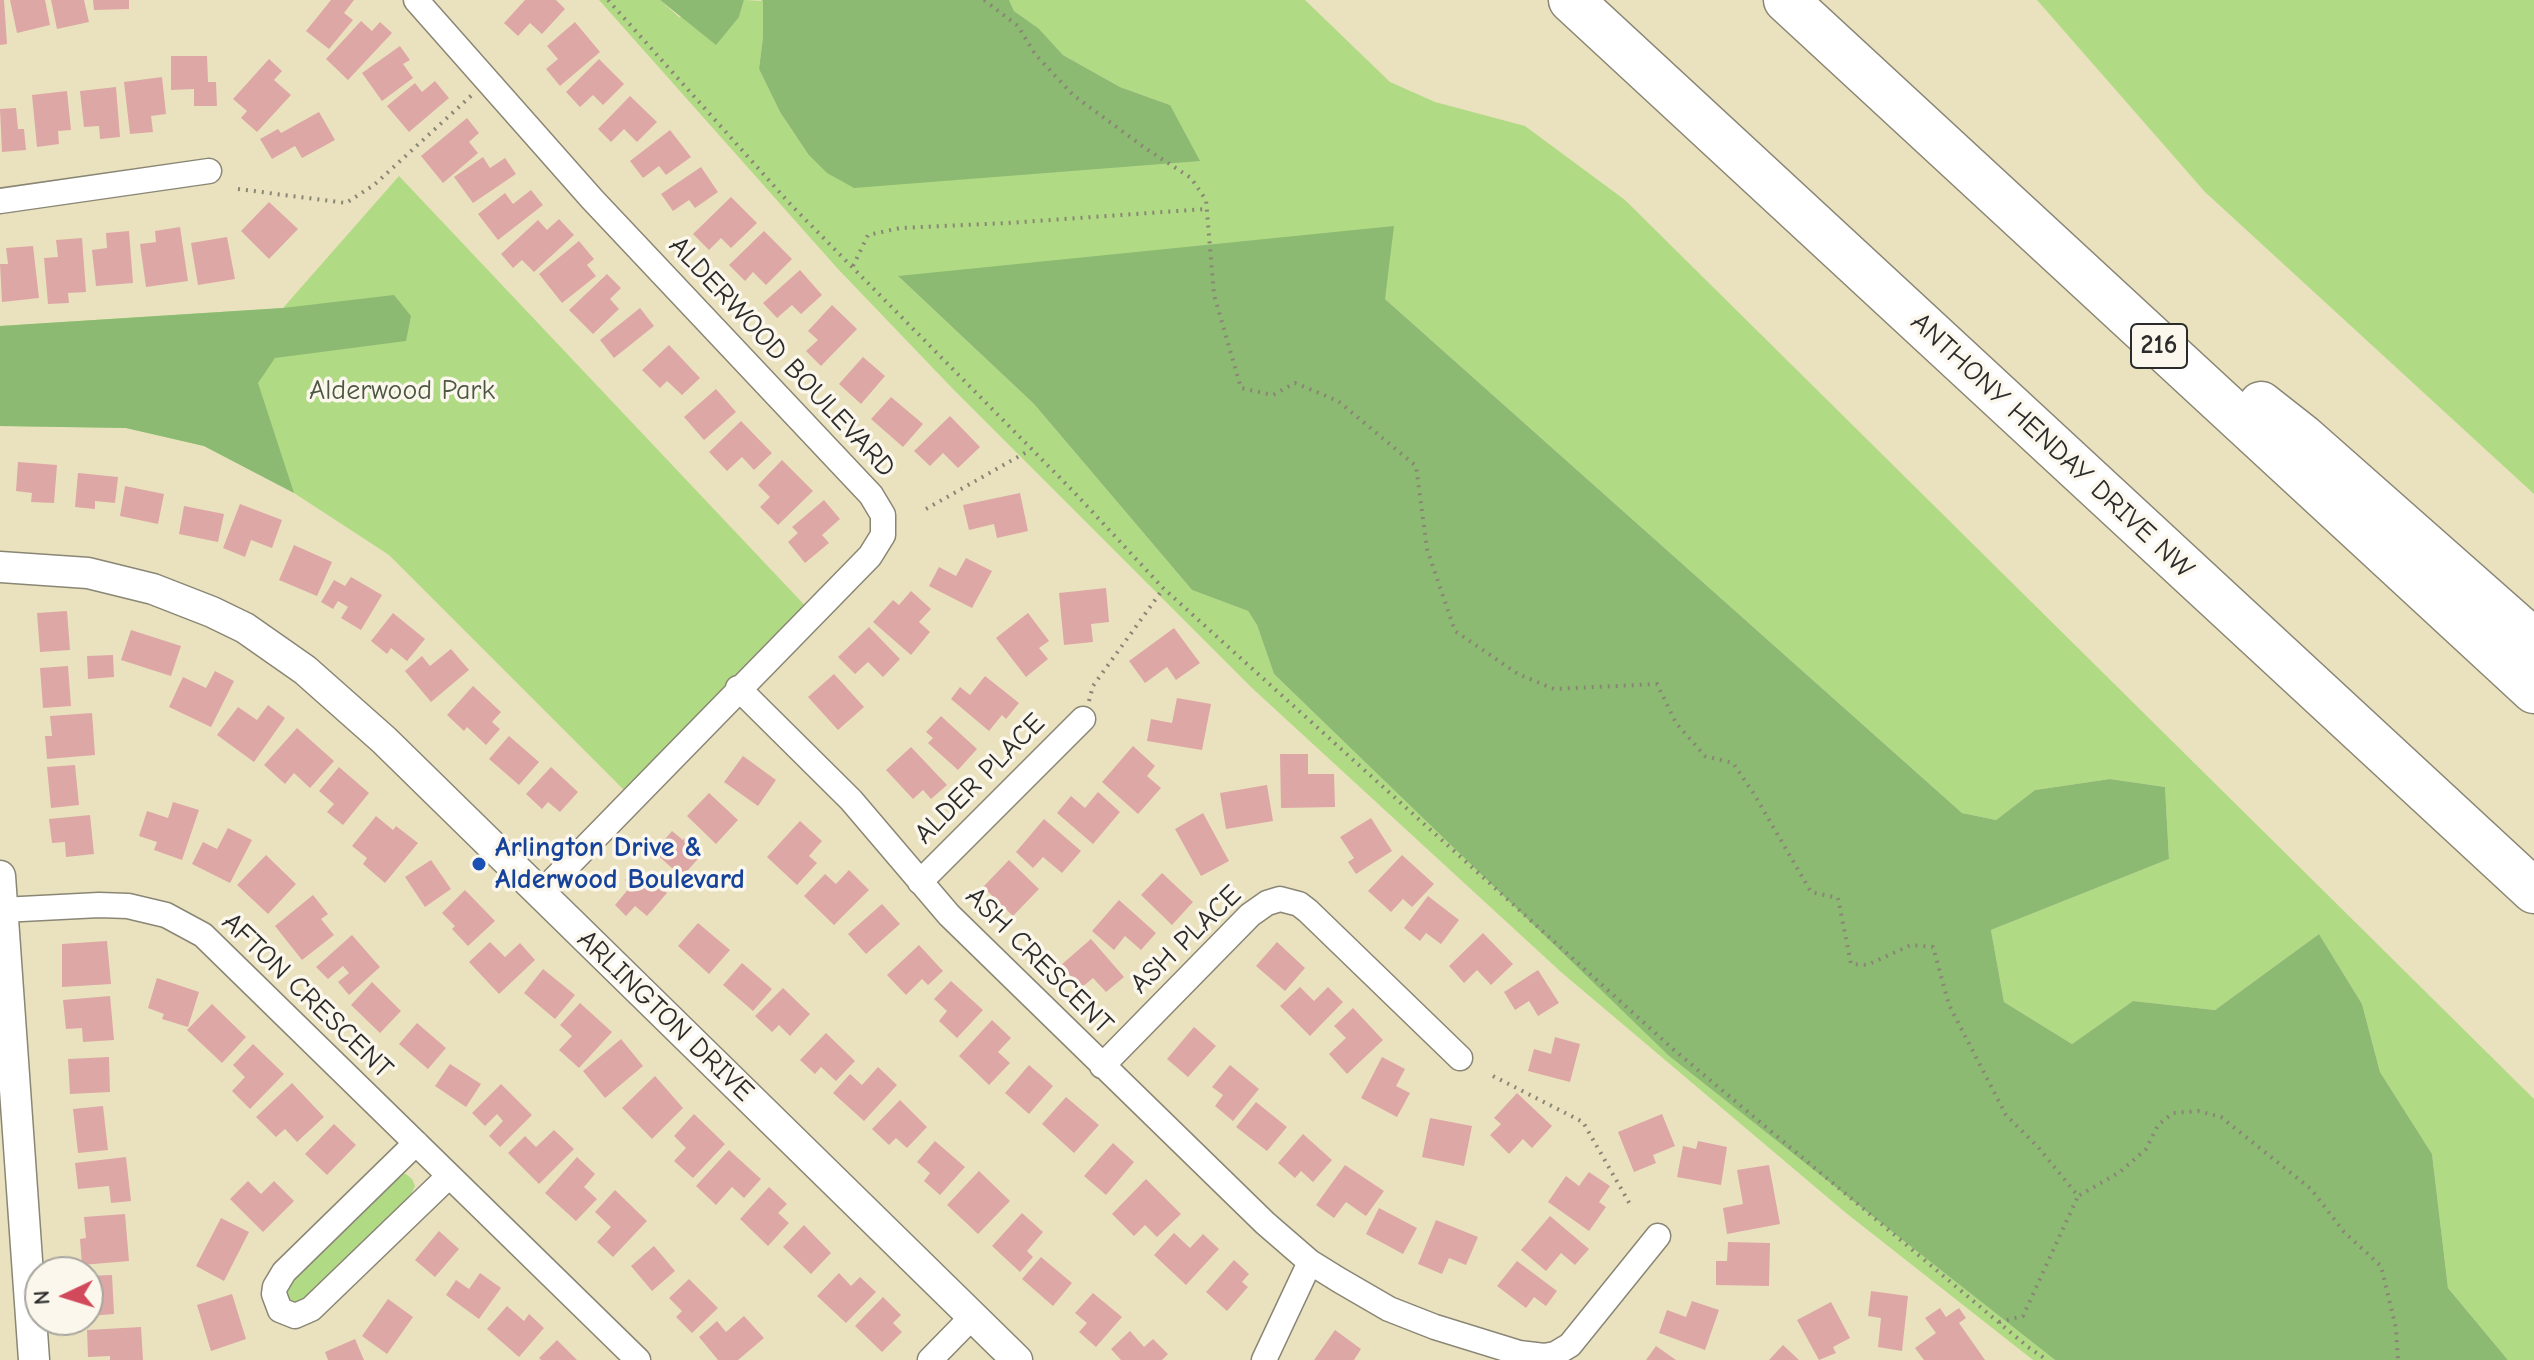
<!DOCTYPE html>
<style>
body{margin:0}
#map{position:relative;width:2534px;height:1360px;overflow:hidden;background:#eae2bf;font-family:"Comic Neue",sans-serif}
canvas{display:block}
.north{position:absolute;left:24px;top:1256px;width:80px;height:80px;box-sizing:border-box;background:#fbf7ec;border:2px solid #a8a59f;border-radius:50%;rotate:266deg;font-size:22px;font-weight:700;line-height:32px;text-align:center;color:#2b2b2b}
.north::after{content:'';display:block;margin:auto;width:28px;height:36px;background:#d1495b;clip-path:polygon(50% 0,100% 100%,50% 72%,0 100%)}
</style>
<div id="map">
<canvas width="2534" height="1360"></canvas>
<div class="north">N</div>
</div>
<script>
const ctx = document.querySelector('canvas').getContext('2d');
ctx.lineJoin = 'round';
function fill(path, color) { ctx.fillStyle = color; ctx.fill(path, 'evenodd'); }
const shape = rows => new Path2D(rows.map(r => 'M' + r).join(''));
function stroke(path, color, width, dash) { ctx.strokeStyle = color; ctx.lineWidth = width; ctx.lineCap = dash ? 'butt' : 'round'; ctx.setLineDash(dash || []); ctx.stroke(path); }
function write(font, color, halo, rows, align = 'center') {
  ctx.font = font + ' "Comic Neue",sans-serif'; ctx.lineWidth = 7; ctx.setLineDash([]); ctx.textBaseline = 'middle'; ctx.strokeStyle = halo; ctx.fillStyle = color; for (const [text, x, y, turn = 0] of rows) {
    ctx.save(); ctx.translate(x, y); ctx.rotate((+turn || 0) * Math.PI / 180); ctx.textAlign = isNaN(turn) ? turn : align; if (halo) ctx.strokeText(text, 0, 0); ctx.fillText(text, 0, 0); ctx.restore();
  }
}
const green = shape([
 [599,0,660,0,679,17,739,17,744,0,763,1,763,37,759,69,780,112,808,154,1170,105,1120,87,1063,55,1035,26,1014,11,1009,0,1305,0,1390,82,1435,102,1525,126,1625,200,2534,1099,2534,1360,2508,1360,2448,1288,2432,1154,2380,1072,2362,1004,2319,934,2215,1010,2133,1001,2072,1044,2004,1002,1991,930,2169,859,2165,787,2110,779,2035,790,1996,820,1962,813,1385,299,899,277,1034,404,1192,590,1248,611,1257,625,1274,674,1669,1056,2055,1360,2033,1360,1846,1213,1561,972,1252,688,953,389,838,269],
 [2037,0,2534,0,2534,494,2205,192],
 [399,176,813,614,632,798,389,555,294,493,204,446,126,428,0,426,0,326,283,308],
 [398,1174,406,1174,412,1179,415,1186,411,1194,304,1304,288,1303,285,1288,291,1281]
]);
const forest = shape([
 [660,0,744,0,739,17,716,45],
 [761,0,1009,0,1014,11,1038,28,1063,55,1120,87,1170,105,1200,161,854,188,827,173,808,154,780,112,759,69,763,37,763,1],
 [1394,226,1385,299,1962,813,1996,820,2035,790,2110,779,2165,787,2169,859,1991,930,2004,1002,2072,1044,2133,1001,2215,1010,2319,934,2362,1004,2380,1072,2432,1154,2448,1288,2508,1360,2055,1360,1669,1056,1274,674,1257,625,1248,611,1192,590,1034,404,898,276],
 [394,295,411,316,406,341,275,358,258,383,294,493,204,446,126,428,0,426,0,326,283,308]
]);
const building = shape([
 [0,0,4,0,7,44,0,45],
 [10,0,45,0,50,25,17,33],
 [51,0,84,0,89,22,57,29],
 [93,0,129,0,129,9,94,10],
 [331,0,354,0,344,13,353,20,329,49,306,31],
 [525,0,556,0,565,9,542,34,530,23,518,36,504,23],
 [361,21,372,31,380,22,392,33,348,80,326,59],
 [575,22,600,52,560,86,546,69,558,59,547,46],
 [400,46,410,60,403,64,413,78,382,101,362,73],
 [171,56,207,56,208,82,216,82,217,106,194,106,194,89,171,90],
 [269,59,282,71,274,80,291,95,257,132,241,118,247,111,233,99],
 [599,59,624,84,603,105,593,95,580,107,566,92],
 [162,77,166,114,151,116,153,132,130,134,124,82],
 [435,81,449,98,409,132,387,106,415,83,422,92],
 [116,87,120,137,100,139,99,126,84,127,80,91],
 [67,91,71,130,58,131,59,144,37,147,32,95],
 [630,96,657,122,637,142,624,129,611,142,598,129],
 [16,108,18,129,24,129,26,150,2,152,0,109],
 [319,112,335,140,302,158,295,146,272,159,260,139,278,129,281,133],
 [467,118,479,133,469,142,478,153,443,183,421,156],
 [670,130,691,157,666,175,659,166,643,178,630,161],
 [483,157,490,168,505,158,516,174,473,203,454,177],
 [701,167,718,192,695,208,689,200,673,211,661,194],
 [531,190,543,205,498,240,478,214,505,193,513,204],
 [731,197,757,223,731,248,721,238,709,250,693,234],
 [269,202,298,229,269,259,241,231],
 [559,219,574,235,534,272,522,260,513,268,501,254,538,220,547,230],
 [180,227,188,281,146,287,140,244,156,242,155,231],
 [129,231,133,283,96,286,92,250,107,248,106,233],
 [764,231,792,259,766,285,753,272,745,281,729,265],
 [227,237,235,279,198,285,191,243],
 [82,238,86,292,68,293,69,303,48,304,44,258,58,257,56,240],
 [579,241,594,259,587,265,596,276,562,303,539,274],
 [33,246,39,298,2,302,0,264,8,264,6,248],
 [800,270,822,295,801,314,792,305,777,318,763,303],
 [607,274,621,288,610,299,619,309,593,334,569,310],
 [832,305,857,329,821,366,806,351,818,340,808,331],
 [640,308,654,326,614,358,600,340],
 [669,345,700,378,682,395,667,381,660,388,642,370],
 [863,357,885,376,861,404,839,384],
 [716,389,736,412,704,440,684,417],
 [891,397,923,424,903,447,871,419],
 [950,416,980,447,958,468,943,453,930,466,914,451],
 [741,421,772,453,754,470,742,457,727,471,709,452],
 [782,460,813,491,778,525,760,507,770,497,758,485],
 [18,462,57,465,54,503,31,502,32,493,16,491],
 [78,473,118,477,115,503,95,501,95,509,75,507],
 [125,486,164,494,158,524,120,516],
 [1020,493,1028,531,997,538,994,524,969,530,963,505],
 [824,500,840,519,822,535,829,543,805,563,788,542,798,533,792,527],
 [240,504,282,520,272,548,251,540,245,557,223,548],
 [184,506,224,514,218,542,179,534],
 [294,545,332,562,317,596,279,580],
 [966,558,992,571,972,608,929,586,939,567,956,576],
 [351,577,382,595,361,630,341,618,348,607,338,601,333,609,321,602,334,580,345,586],
 [1106,588,1109,622,1091,624,1093,642,1064,645,1059,593],
 [911,591,931,609,919,622,930,632,911,655,873,622,893,600,899,605],
 [67,611,70,650,40,652,37,613],
 [393,613,425,639,407,661,391,648,387,654,371,641],
 [1028,613,1049,641,1039,648,1048,659,1026,677,996,638],
 [869,627,900,659,883,677,868,662,855,674,838,657],
 [1174,628,1200,663,1176,680,1167,667,1145,683,1129,661],
 [131,630,181,646,171,676,121,660],
 [451,649,469,670,431,702,405,671,422,656,430,666],
 [113,655,114,677,88,679,87,656],
 [68,666,71,706,43,708,40,668],
 [215,671,234,681,211,727,169,707,183,677,206,688],
 [834,674,864,707,838,730,808,697],
 [985,676,1019,703,1006,719,1002,715,989,731,951,699,960,687,970,695],
 [473,686,501,712,492,722,500,729,486,745,467,727,464,731,447,715],
 [1177,698,1211,704,1202,750,1147,741,1151,719,1172,723],
 [268,705,285,718,254,762,217,735,238,707,257,720],
 [92,713,95,755,47,759,45,736,52,736,50,716],
 [941,716,977,749,958,770,928,743,933,738,926,732],
 [297,728,334,761,310,788,294,773,285,784,264,765],
 [509,736,539,762,519,785,489,759],
 [1133,746,1155,766,1147,776,1161,788,1138,814,1102,782],
 [911,747,947,785,931,799,923,790,913,799,886,770],
 [1280,754,1308,754,1308,774,1334,774,1335,807,1281,808],
 [743,756,776,780,758,806,724,782],
 [75,765,79,805,51,808,47,767],
 [339,767,369,793,343,825,327,812,334,804,319,791],
 [551,767,578,792,560,812,548,802,542,809,526,794],
 [1267,785,1273,821,1226,829,1220,793],
 [1098,792,1120,812,1093,844,1057,813,1071,796,1085,808],
 [709,793,738,820,716,844,687,816],
 [173,802,199,810,182,860,154,850,157,842,139,836,147,811,168,818],
 [1203,813,1229,861,1201,876,1175,829],
 [90,815,94,854,66,857,65,842,52,843,49,819],
 [376,816,393,830,396,826,418,843,385,883,363,864,367,858,352,846],
 [1371,818,1392,851,1356,874,1348,862,1354,858,1340,837],
 [1044,819,1081,851,1062,873,1043,857,1033,868,1016,852],
 [800,821,822,841,809,856,817,863,797,885,767,857],
 [228,828,252,840,230,883,192,864,203,842,217,849],
 [672,831,683,840,685,838,703,853,682,877,654,852],
 [266,855,296,884,268,914,237,885],
 [1402,855,1434,884,1412,907,1403,899,1391,912,1368,891],
 [431,860,451,889,425,907,405,877],
 [1009,860,1039,889,1013,916,983,887],
 [637,866,667,893,647,916,635,906,626,916,615,905,631,886,625,880],
 [849,870,869,890,834,925,804,896,825,874,836,884],
 [1162,873,1193,902,1172,925,1141,895],
 [465,890,495,921,468,946,452,929,455,926,442,913],
 [313,895,328,914,321,919,334,935,302,960,275,926],
 [1428,896,1459,920,1441,944,1426,933,1420,941,1404,928],
 [1119,900,1156,933,1141,950,1125,936,1114,950,1092,931],
 [882,904,900,924,866,954,848,934],
 [698,923,730,950,709,974,678,946],
 [1483,933,1513,964,1491,985,1477,970,1464,983,1449,966],
 [352,935,380,967,349,995,338,982,349,973,343,966,328,979,316,967],
 [1091,939,1124,977,1106,992,1093,978,1081,988,1061,965],
 [107,941,111,984,62,987,62,944],
 [490,942,505,957,520,943,535,960,499,994,469,962],
 [1277,942,1305,968,1285,991,1256,966],
 [919,945,943,971,928,985,922,979,906,995,887,975],
 [742,963,772,989,753,1011,723,985],
 [543,969,575,995,555,1019,524,993],
 [1538,970,1559,1003,1538,1016,1529,1001,1515,1010,1504,992],
 [157,978,199,992,188,1027,162,1019,164,1014,148,1008],
 [951,981,983,1010,957,1038,939,1021,947,1011,934,999],
 [372,982,401,1011,380,1033,351,1005],
 [1300,987,1314,1001,1328,987,1343,1002,1310,1036,1280,1006],
 [783,988,810,1014,790,1036,779,1025,772,1032,755,1016],
 [110,996,114,1040,83,1042,82,1028,66,1029,63,1000],
 [580,1003,612,1032,579,1068,559,1050,572,1036,560,1025],
 [212,1004,246,1037,222,1063,187,1030],
 [1353,1008,1383,1040,1347,1074,1329,1054,1346,1038,1334,1026],
 [992,1020,1011,1038,998,1052,1010,1063,989,1085,959,1056],
 [417,1023,446,1048,428,1069,399,1044],
 [1194,1027,1216,1046,1188,1077,1167,1059],
 [826,1033,855,1061,836,1081,821,1067,815,1074,800,1060],
 [1555,1037,1580,1044,1570,1082,1528,1071,1534,1049,1551,1054],
 [621,1039,643,1066,605,1098,583,1071],
 [253,1044,284,1074,250,1109,232,1091,245,1077,233,1065],
 [109,1057,110,1092,70,1094,68,1059],
 [1382,1057,1405,1069,1396,1086,1410,1093,1397,1117,1361,1098],
 [450,1064,481,1084,466,1107,435,1086],
 [1029,1065,1053,1086,1029,1114,1005,1093],
 [1230,1065,1259,1089,1233,1121,1215,1106,1223,1095,1212,1087],
 [878,1067,897,1085,864,1121,833,1093,850,1074,862,1085],
 [655,1076,683,1108,652,1139,622,1108],
 [292,1083,324,1117,297,1142,285,1129,276,1137,256,1117],
 [501,1084,532,1115,500,1147,489,1136,503,1121,497,1114,485,1126,472,1113],
 [1517,1093,1552,1126,1532,1148,1523,1139,1509,1154,1490,1135,1501,1124,1494,1118],
 [1066,1097,1099,1125,1074,1153,1042,1124],
 [900,1100,927,1127,907,1148,896,1138,889,1145,872,1129],
 [1256,1102,1287,1127,1267,1151,1236,1127],
 [103,1106,108,1150,78,1153,73,1109],
 [694,1114,725,1144,693,1178,674,1161,686,1148,674,1136],
 [1662,1114,1675,1146,1653,1155,1656,1163,1634,1172,1618,1132],
 [1430,1118,1472,1126,1464,1166,1422,1157],
 [334,1124,356,1145,327,1175,305,1154],
 [554,1130,574,1149,539,1184,508,1153,525,1136,536,1147],
 [1303,1134,1332,1160,1313,1182,1301,1171,1295,1178,1278,1163],
 [935,1141,965,1167,940,1195,924,1181,930,1173,917,1162],
 [1698,1141,1727,1147,1721,1185,1677,1177,1683,1146,1696,1149],
 [1113,1143,1134,1162,1106,1195,1084,1176],
 [729,1150,761,1179,744,1198,732,1187,716,1205,696,1186],
 [126,1157,131,1201,111,1203,109,1186,78,1189,75,1163],
 [577,1157,595,1174,584,1187,597,1199,576,1221,545,1193],
 [1345,1165,1384,1191,1366,1216,1346,1202,1334,1218,1316,1205],
 [1769,1165,1780,1224,1727,1234,1723,1208,1743,1204,1737,1170],
 [979,1171,1010,1201,978,1234,947,1205],
 [1589,1172,1610,1186,1599,1202,1606,1207,1589,1231,1548,1202,1566,1176,1579,1186],
 [1146,1179,1181,1214,1157,1237,1145,1225,1134,1236,1112,1214],
 [248,1181,261,1194,274,1181,294,1201,263,1232,230,1199],
 [769,1187,787,1204,778,1213,789,1223,768,1246,740,1219],
 [615,1190,647,1221,613,1257,597,1242,611,1227,595,1212],
 [1379,1208,1417,1228,1403,1254,1366,1234],
 [1022,1213,1043,1232,1027,1251,1033,1257,1020,1272,992,1246],
 [125,1214,129,1261,82,1265,80,1239,86,1238,84,1217],
 [1550,1216,1589,1249,1575,1265,1561,1253,1546,1271,1521,1250],
 [221,1218,249,1232,224,1281,196,1266],
 [1436,1220,1478,1237,1466,1265,1449,1258,1442,1274,1418,1264],
 [804,1225,831,1253,811,1274,783,1247],
 [439,1231,459,1249,435,1277,415,1260],
 [1174,1233,1190,1248,1203,1234,1219,1249,1186,1285,1154,1255],
 [1728,1242,1770,1243,1769,1286,1716,1285,1716,1261,1727,1261],
 [654,1246,675,1271,652,1291,631,1266],
 [1041,1257,1072,1283,1053,1306,1022,1279],
 [1234,1260,1249,1274,1242,1282,1248,1287,1227,1311,1206,1292],
 [1517,1261,1557,1291,1546,1306,1534,1297,1526,1308,1497,1286],
 [480,1273,501,1288,479,1319,446,1295,456,1280,469,1289],
 [839,1273,851,1286,860,1277,876,1292,846,1323,817,1296],
 [112,1275,114,1314,88,1316,88,1276],
 [689,1279,718,1308,692,1333,676,1317,682,1311,669,1298],
 [1871,1291,1908,1296,1902,1351,1878,1347,1881,1318,1868,1316],
 [1093,1293,1122,1317,1096,1347,1079,1332,1087,1323,1075,1313],
 [232,1294,246,1339,211,1351,197,1305],
 [883,1297,901,1315,893,1323,902,1332,882,1352,855,1326],
 [388,1299,413,1317,387,1354,362,1336],
 [1692,1301,1719,1310,1705,1350,1659,1333,1667,1310,1686,1317],
 [1831,1302,1850,1338,1833,1347,1836,1353,1819,1360,1797,1320],
 [507,1306,524,1321,529,1314,544,1328,519,1357,487,1329],
 [1940,1308,1946,1317,1959,1308,1966,1318,1959,1323,1985,1360,1924,1360,1915,1348,1936,1333,1925,1318],
 [744,1316,764,1338,738,1360,718,1360,699,1337,717,1321,726,1332],
 [141,1327,143,1360,110,1360,110,1356,88,1357,87,1330],
 [1335,1330,1361,1349,1354,1360,1314,1360],
 [1130,1331,1144,1347,1153,1339,1168,1354,1162,1360,1121,1360,1111,1349],
 [355,1339,364,1360,328,1360,325,1352],
 [557,1340,577,1360,541,1360,539,1358],
 [1783,1345,1799,1360,1769,1360],
 [1656,1346,1676,1360,1646,1360]
]);
const path = shape([
 [608,0,791,205,1073,491,1163,588,1673,1049,2028,1347,2047,1360],
 [984,0,1018,26,1035,54,1073,95,1145,148,1191,178,1206,200,1214,295,1241,388,1273,395,1295,383,1338,401,1416,466,1427,549,1455,631,1518,674,1554,689,1657,684,1676,723,1705,756,1733,763,1754,794,1811,892,1838,898,1851,964,1867,965,1911,945,1933,947,1949,1005,2006,1115,2038,1147,2078,1196,2120,1172,2146,1149,2158,1125,2173,1113,2198,1111,2221,1117,2311,1189,2344,1232,2381,1266,2396,1328,2398,1360],
 [238,189,346,203,374,185,472,95],
 [853,266,868,235,900,228,1008,223,1206,209],
 [926,509,1030,450],
 [1089,701,1093,686,1163,589],
 [1493,1076,1583,1122,1631,1206],
 [1999,1322,2023,1316,2078,1196]
]);
const minor = shape([
 [416,0,592,199,871,495,883,515,883,535,870,556,540,894],
 [0,201,209,171],
 [738,688,851,800,949,915,1265,1223,1310,1262,1339,1280,1389,1309,1435,1327,1519,1353,1544,1356,1555,1354,1570,1345,1658,1236],
 [920,882,1083,719],
 [2,910,99,905,128,906,166,915,203,935,638,1360],
 [1102,1066,1250,915,1267,903,1280,899,1299,904,1308,911,1460,1058],
 [416,1143,284,1272,275,1287,274,1294,280,1310,295,1316,311,1309,449,1176],
 [930,1360,972,1317],
 [1264,1360,1310,1262]
]);
const tertiary = shape([
 [0,567,88,573,153,589,212,612,245,628,305,670,384,740,1017,1360],
 [0,876,34,1360]
]);
const motorway = shape([
 [1571,0,2534,891],
 [1786,0,2534,691],
 [2261,404,2303,437,2534,641]
]);
const markers = [
 [479,864,8,"#1a4fb4"]
];
const shields = [
 [2159,346,56]
];
const shieldNames = [
 ["216",2159,346]
];
const streetNames = [
 ["ALDERWOOD BOULEVARD",782,357,47],
 ["ANTHONY HENDAY DRIVE NW",2052,446,43],
 ["ALDER PLACE",980,779,-45],
 ["ASH PLACE",1186,940,-44],
 ["ASH CRESCENT",1039,961,45],
 ["AFTON CRESCENT",307,996,44],
 ["ARLINGTON DRIVE",665,1016,44]
];
const parkNames = [
 ["Alderwood Park",402,391]
];
const transitNames = [
 ["Arlington Drive &",495,848],
 ["Alderwood Boulevard",495,880]
];
fill(green, '#b1da85');
fill(forest, '#8cba72');
fill(building, '#dda7a5');
stroke(minor, '#8a8675', 27);
stroke(tertiary, '#8a8675', 33);
stroke(motorway, '#8a8675', 47);
stroke(path, '#8a8675', 4, [2, 6]);
stroke(minor, '#fff', 24);
stroke(tertiary, '#fff', 30);
stroke(motorway, '#fff', 44);
for (const [x, y, r, color] of markers) { const dot = new Path2D(); dot.arc(x, y, r, 0, 2 * Math.PI); ctx.fillStyle = color; ctx.fill(dot); stroke(dot, '#fbf7ec', 3); }
for (const [x, y, w] of shields) { const box = new Path2D(); box.roundRect(x - w / 2, y - 22, w, 44, 6); ctx.fillStyle = '#fbf7ec'; ctx.fill(box); stroke(box, '#2b2b2b', 2); }
write('bold 26px', '#2b2b2b', null, shieldNames);
write('28px', '#2b2b2b', '#fbf7ec', streetNames);
write('28px', '#4c5742', '#fbf7ec', parkNames);
write('bold 28px', '#164399', '#fbf7ec', transitNames, 'left');
</script>
